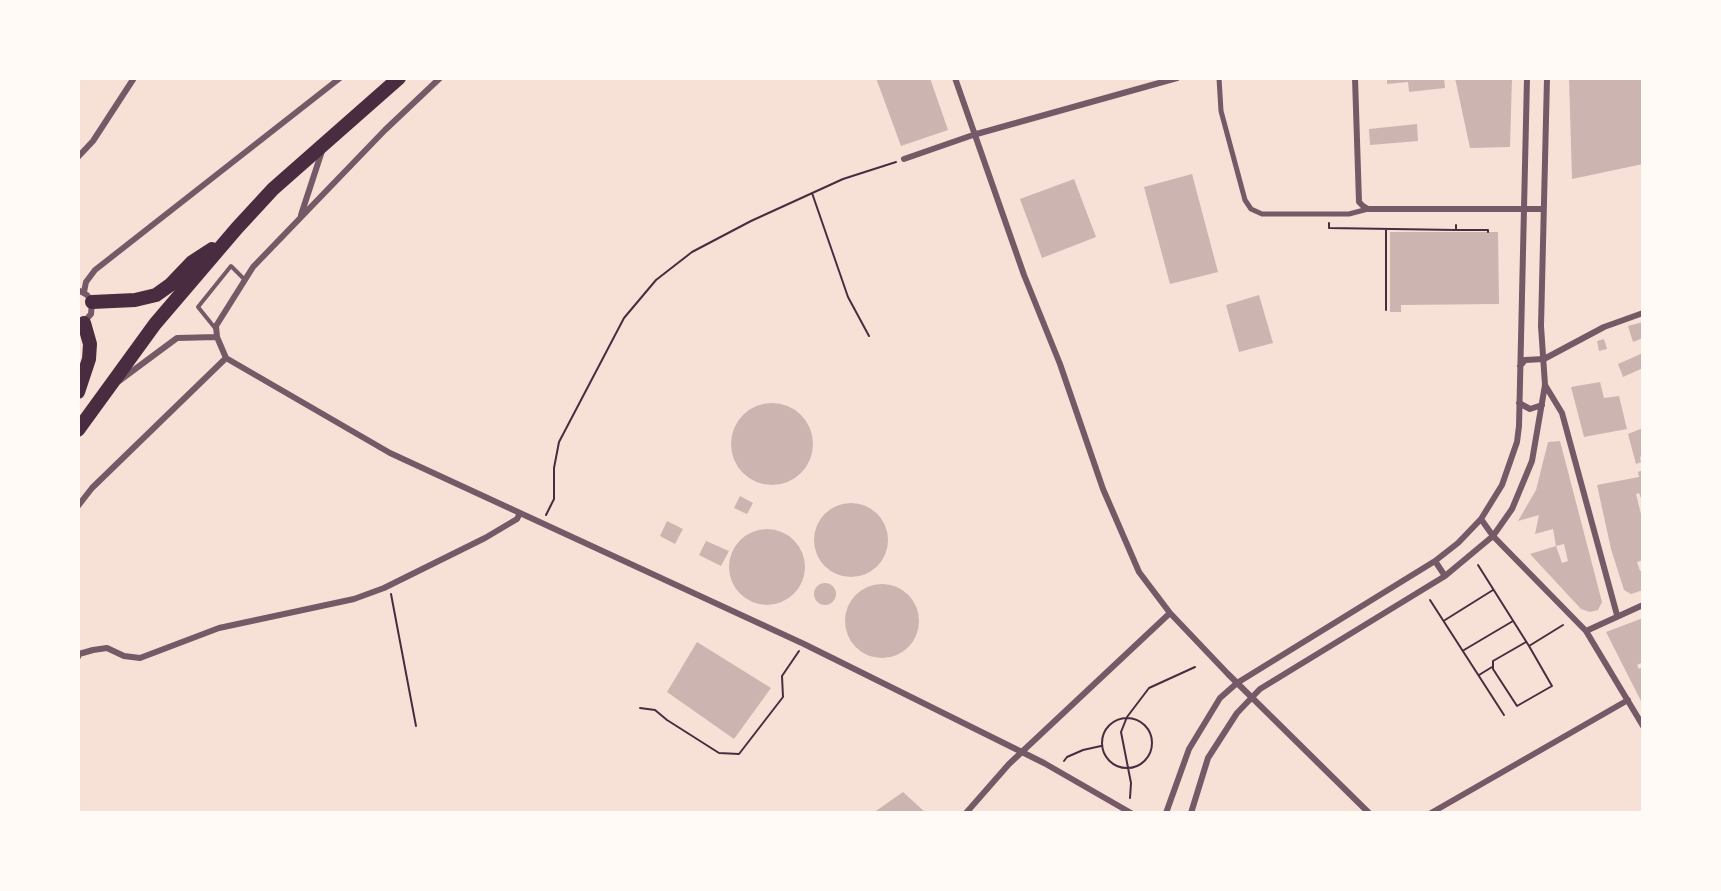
<!DOCTYPE html>
<style>
body{margin:0}
#map{position:relative;width:1721px;height:891px;overflow:hidden;background:#f7e1d7;font-family:"PT Sans Narrow",sans-serif}
canvas{display:block}
.frame{position:absolute;inset:0;border:80px solid #fffaf5;pointer-events:none}
</style>
<div id="map">
<canvas width="1721" height="891"></canvas>
<div class="frame"></div>
</div>
<script>
const ctx = document.querySelector('canvas').getContext('2d');
ctx.lineJoin = 'round';
function fill(path, color) { ctx.fillStyle = color; ctx.fill(path, 'evenodd'); }
const shape = rows => new Path2D(rows.map(r => 'M' + r).join(''));
function stroke(path, color, width, dash) { ctx.strokeStyle = color; ctx.lineWidth = width; ctx.lineCap = dash ? 'butt' : 'round'; ctx.setLineDash(dash || []); ctx.stroke(path); }
const building = shape([
 [876,78,930,78,948,130,901,146],
 [1387,78,1444,78,1445,88,1409,92,1408,82,1387,84],
 [1455,78,1512,78,1510,147,1470,148],
 [1569,78,1643,78,1643,164,1572,179],
 [1417,124,1418,141,1370,145,1369,129],
 [1192,174,1218,272,1170,284,1144,187],
 [1074,179,1096,237,1042,258,1020,199],
 [1390,232,1498,232,1499,304,1401,305,1401,312,1390,312],
 [1259,295,1273,343,1239,352,1226,305],
 [1643,322,1643,338,1633,342,1628,326],
 [1604,339,1607,349,1599,351,1597,341],
 [1643,353,1643,368,1623,377,1618,364],
 [1600,382,1604,398,1619,396,1627,429,1584,437,1571,387],
 '731 444a41 41 0 1 1 82 0a41 41 0 1 1-82 0Z',
 [1643,428,1643,456,1640,457,1641,462,1636,464,1628,434],
 [1560,441,1602,602,1598,610,1590,612,1581,609,1530,554,1556,546,1553,529,1535,534,1539,515,1518,521,1536,490,1548,442],
 [1564,544,1568,561,1562,563,1556,546],
 [1643,470,1641,483,1643,504,1639,493,1636,494,1643,522,1643,560,1637,562,1640,571,1643,570,1643,590,1631,594,1624,590,1611,549,1597,485,1639,477,1638,472],
 [740,496,753,503,747,514,734,508],
 '814 540a37 37 0 1 1 74 0a37 37 0 1 1-74 0Z',
 [667,521,683,529,675,544,660,536],
 '729 567a38 38 0 1 1 76 0a38 38 0 1 1-76 0Z',
 [706,541,729,551,721,566,699,555],
 '814 594a11 11 0 1 1 22 0a11 11 0 1 1-22 0Z',
 '845 621a37 37 0 1 1 74 0a37 37 0 1 1-74 0Z',
 [1643,618,1643,662,1637,665,1639,669,1643,667,1643,705,1606,632],
 [697,642,771,688,734,739,667,692],
 [903,792,926,813,873,813]
]);
const path = shape([
 [812,193,848,297,869,336],
 [1329,223,1329,228,1456,230],
 [1456,225,1456,230,1488,230,1488,232],
 [1386,310,1386,229],
 [546,515,554,499,554,468,559,442,624,318,656,280,692,252,751,221,843,179,896,162],
 [1478,565,1529,646,1552,686,1517,706,1493,669,1493,661,1526,642],
 [391,594,416,726],
 [1430,600,1504,715],
 [1445,620,1493,590],
 [1529,646,1563,625],
 [1464,650,1513,621],
 [1479,675,1492,667],
 [640,708,655,710,667,720,719,753,739,754,783,697,782,676,799,651],
 '1102 743a25 25 0 1 1 50 0a25 25 0 1 1-50 0Z',
 [1064,761,1067,757,1083,750,1101,746],
 [1130,798,1131,783,1121,732,1127,717,1149,688,1195,667]
]);
const service = shape([
 [215,328,198,307,231,266,245,280]
]);
const pedestrian = shape([
 [1219,78,1221,111,1245,200,1251,209,1262,214,1349,214,1368,209]
]);
const minor = shape([
 [955,78,1024,275,1060,364,1103,489,1139,572,1170,613,1228,674,1369,813],
 [1355,78,1359,202,1363,206,1368,209,1543,209],
 [78,157,93,141,134,78],
 [904,159,973,135,1177,78],
 [301,215,322,151],
 [78,290,87,295,92,302,91,314,83,323],
 [84,292,86,282,95,270,340,78],
 [226,358,390,453,804,644,1044,763,1131,813],
 [1520,366,1525,360,1544,359,1604,327,1643,313],
 [119,381,177,338,217,337],
 [1545,385,1562,413,1617,615],
 [1519,403,1530,409,1542,405],
 [78,506,92,488,226,358,217,337,216,326,253,267,385,130,440,78],
 [1481,519,1493,536,1586,631,1643,726],
 [1435,561,1445,576],
 [1586,631,1643,605],
 [78,657,79,654,93,650,107,648,124,656,140,658,219,628,354,599,384,588,485,538,517,519,520,513],
 [966,813,1009,764,1170,613],
 [1166,813,1189,749,1220,698,1237,683,1435,561,1458,543,1481,519,1502,485,1517,442,1519,426,1527,78],
 [1191,813,1208,758,1237,713,1260,689,1445,576,1493,536,1512,509,1532,461,1545,385,1541,326,1547,78],
 [1431,813,1628,700]
]);
const trunk = shape([
 [92,302,135,300,156,295,170,285,192,262,212,249],
 [78,392,89,359,90,344,84,323],
 [78,430,155,324,237,228,273,189,399,78]
]);
fill(building, '#ccb4b1');
stroke(path, '#4a2c40', 2);
stroke(service, '#755966', 4);
stroke(pedestrian, '#755966', 5);
stroke(minor, '#755966', 6);
stroke(trunk, '#4a2c40', 14);
</script>
